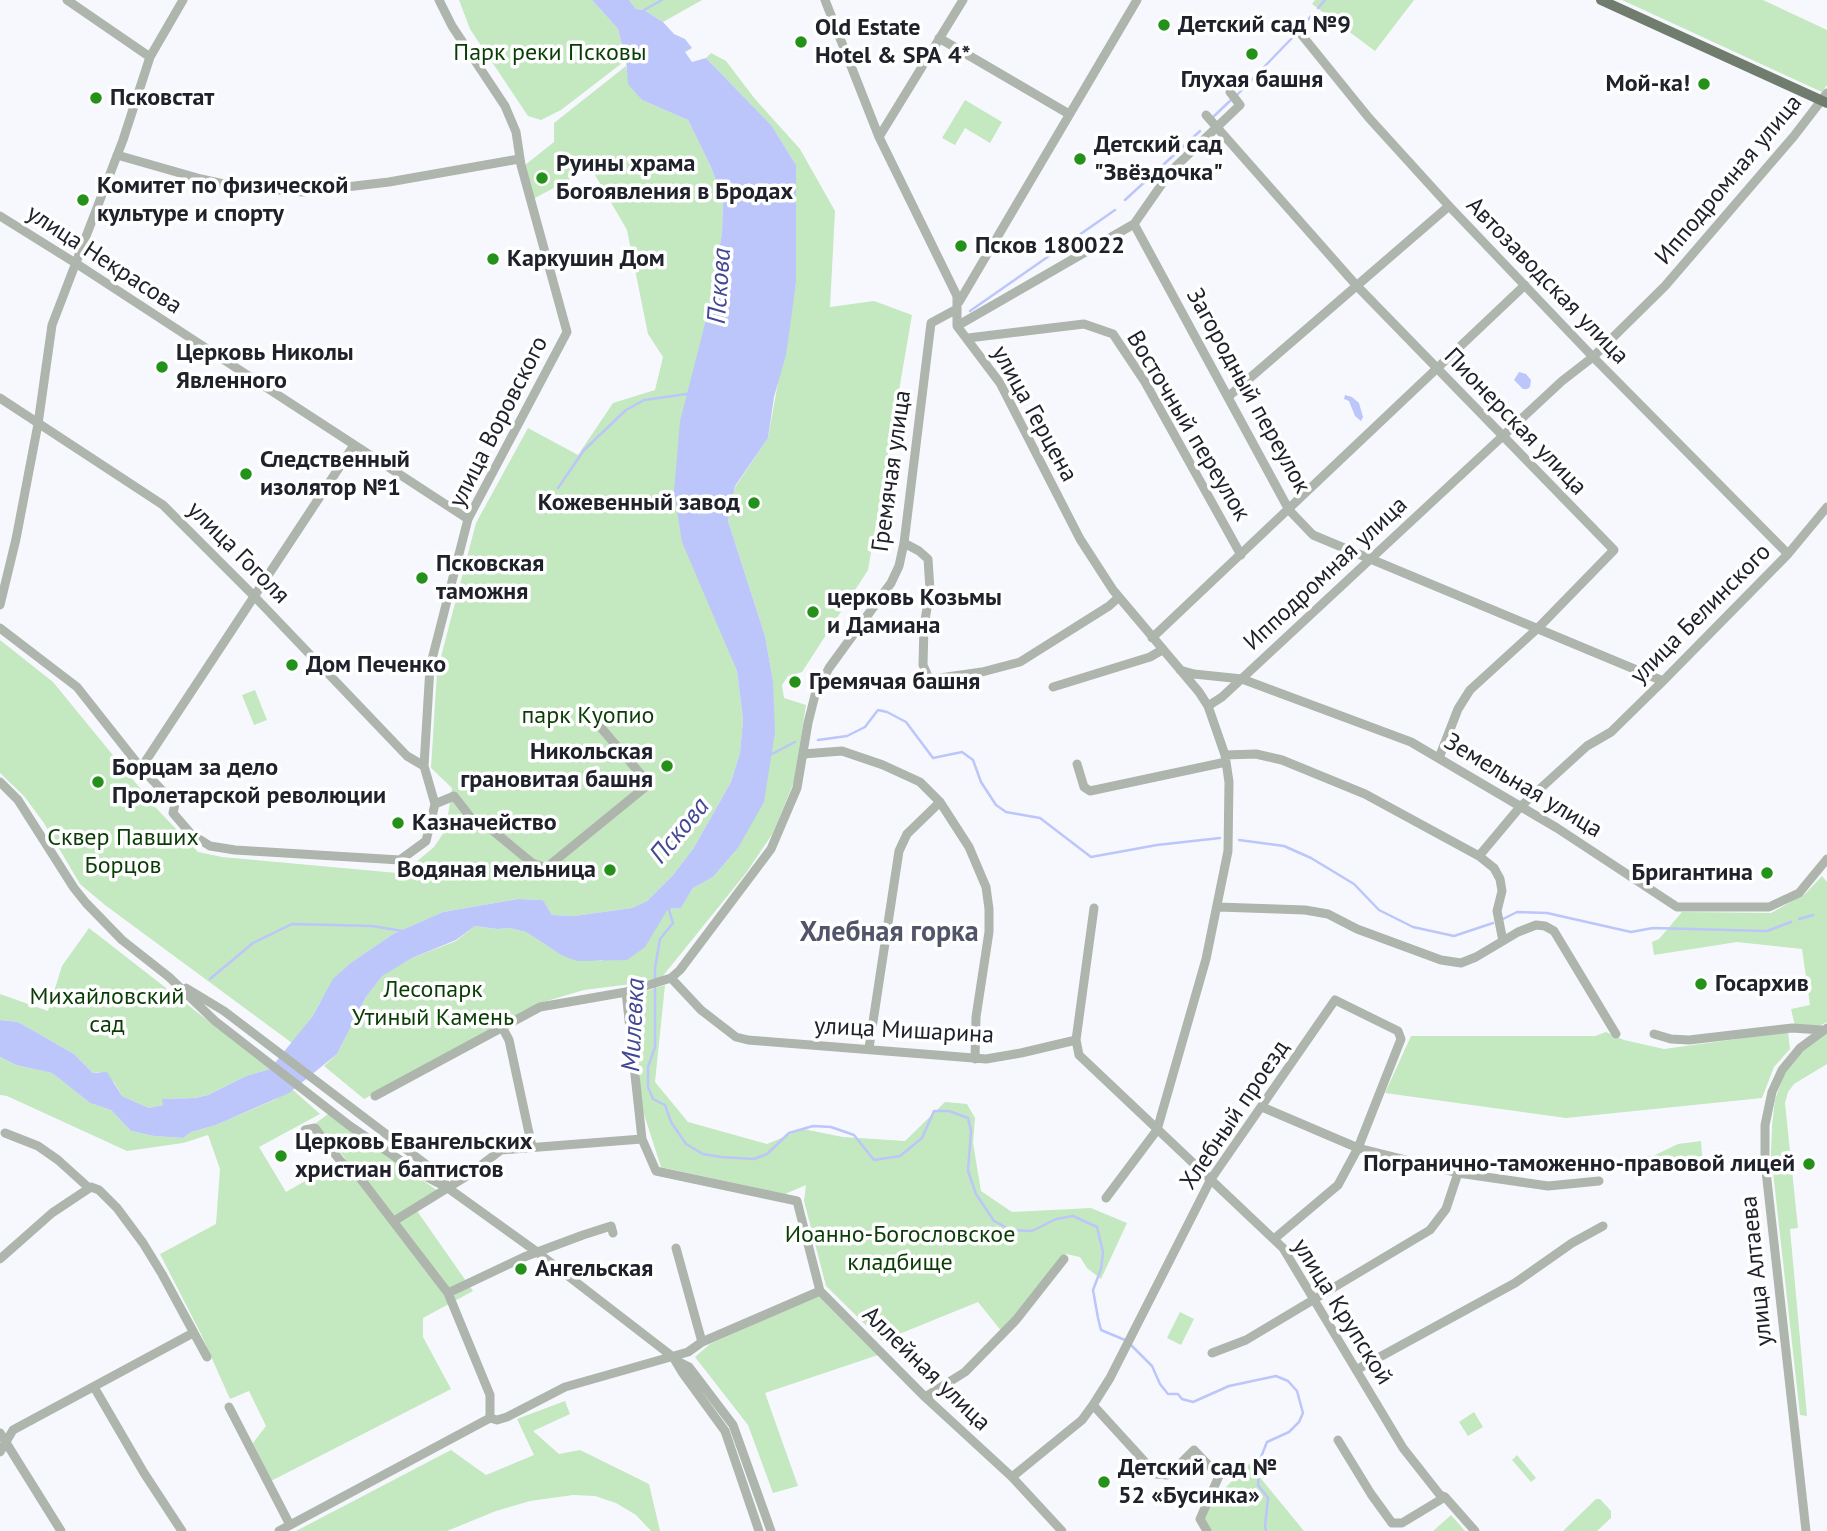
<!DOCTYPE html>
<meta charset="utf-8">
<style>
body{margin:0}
canvas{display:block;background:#f7f8fd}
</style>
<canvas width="1827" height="1531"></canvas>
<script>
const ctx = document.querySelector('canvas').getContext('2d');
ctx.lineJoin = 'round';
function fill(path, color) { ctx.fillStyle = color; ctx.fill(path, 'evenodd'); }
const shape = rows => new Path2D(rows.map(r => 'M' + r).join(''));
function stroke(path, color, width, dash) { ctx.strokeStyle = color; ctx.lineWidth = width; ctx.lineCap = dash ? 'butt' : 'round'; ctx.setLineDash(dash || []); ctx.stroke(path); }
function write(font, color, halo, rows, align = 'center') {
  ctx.font = font + ' "PT Sans",sans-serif'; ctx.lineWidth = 7; ctx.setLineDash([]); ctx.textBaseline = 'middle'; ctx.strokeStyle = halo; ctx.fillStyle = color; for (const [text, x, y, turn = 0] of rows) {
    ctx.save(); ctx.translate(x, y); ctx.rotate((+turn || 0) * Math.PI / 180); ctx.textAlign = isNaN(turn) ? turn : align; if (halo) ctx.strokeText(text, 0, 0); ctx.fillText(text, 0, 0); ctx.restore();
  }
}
const green = shape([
 [459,0,592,0,618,29,626,60,561,110,541,120,528,116,470,29],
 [629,0,702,0,663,22,644,10,636,9],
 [1315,0,1414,0,1375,51,1312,4],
 [1622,0,1763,0,1827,30,1827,85,1822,92],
 [711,53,726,61,755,99,800,149,835,211,830,307,874,301,912,315,868,570,802,672,788,676,782,685,784,698,806,705,794,782,773,833,746,873,662,977,631,984,584,990,540,1003,364,1099,324,1066,337,1054,366,997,382,975,412,958,456,941,475,926,497,929,510,928,526,932,561,955,602,961,668,909,681,908,693,888,713,877,738,848,773,681,765,636,728,521,735,487,768,438,796,283,796,165,772,126,706,58],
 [626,66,629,84,642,100,688,120,711,167,723,199,722,233,707,316,716,620,737,671,743,720,740,753,731,782,693,849,673,875,647,901,632,908,574,916,552,915,543,900,518,899,443,912,393,934,352,962,320,1002,312,1017,292,1043,105,905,80,884,44,823,24,796,0,773,0,640,53,682,157,809,198,852,222,857,408,874,415,863,434,847,446,829,452,788,431,768,437,672,476,523,528,428,578,455,613,403,655,390,663,357,648,334,627,230,591,168,533,199,525,165,554,142,554,123],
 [965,100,1002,122,990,143,965,128,955,145,942,138],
 [255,690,267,720,254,725,242,695],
 [1822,876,1827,882,1827,1022,1817,1027,1795,1026,1791,1009,1810,1005,1802,949,1737,942,1654,955,1652,942,1659,939,1682,912,1771,913,1805,894],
 [89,928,270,1069,246,1076,208,1095,194,1098,163,1099,163,1105,149,1108,122,1096,114,1082,99,1072,93,1073,74,1054,34,1031,18,1022,0,1020,0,994,48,1011,62,966],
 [665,985,655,1082,688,1122,767,1144,803,1129,843,1137,905,1141,945,1102,967,1104,975,1118,973,1143,981,1191,1012,1212,1091,1208,1127,1223,1101,1279,1087,1268,1080,1257,1066,1254,1002,1332,978,1302,882,1341,826,1286,804,1201,806,1185,785,1194,661,1167,641,1105,637,1019,640,993],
 [1827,1031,1827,1064,1794,1084,1788,1092,1785,1103,1798,1228,1790,1229,1807,1416,1800,1415,1771,1154,1772,1126,1775,1100,1784,1074,1795,1059,1820,1034],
 [1606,1032,1624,1040,1664,1049,1788,1032,1790,1049,1774,1067,1762,1098,1566,1118,1385,1093,1411,1036,1595,1036],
 [0,1057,16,1065,52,1073,90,1103,111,1110,131,1131,154,1136,183,1138,191,1132,216,1125,274,1100,292,1089,320,1114,259,1147,286,1192,345,1158,316,1123,328,1114,438,1191,415,1208,473,1291,423,1318,423,1337,451,1389,271,1481,253,1443,266,1426,249,1391,230,1399,201,1334,160,1254,216,1224,220,1169,208,1135,183,1143,127,1151,7,1096,0,1095],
 [1701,1141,1702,1156,1672,1160,1673,1169,1624,1174,1622,1159,1653,1156,1678,1144],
 [819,1295,878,1355,765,1393,798,1486,773,1493,748,1425,695,1357,710,1344],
 [1180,1312,1194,1319,1181,1345,1167,1338],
 [565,1401,570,1414,533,1431,559,1454,580,1450,649,1484,660,1531,651,1531,636,1515,616,1503,595,1496,573,1495,530,1501,496,1511,447,1531,296,1531,451,1450,486,1475,534,1455,517,1419],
 [1474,1412,1483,1427,1468,1436,1459,1422],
 [1517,1455,1536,1478,1531,1482,1512,1460],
 [1249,1464,1304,1531,1206,1531,1197,1516],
 [1596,1499,1600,1499,1611,1511,1611,1518,1597,1531,1563,1531],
 [1451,1515,1465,1531,1433,1531]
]);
const water = shape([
 [592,0,629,0,636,9,644,10,663,22,674,34,685,39,692,48,685,52,692,62,706,58,772,126,796,165,796,283,786,355,774,397,768,438,735,486,728,521,765,636,773,681,775,732,764,802,738,848,713,877,693,888,681,908,668,909,645,947,627,960,577,961,561,955,526,932,510,928,497,929,475,926,456,940,412,958,382,976,366,997,337,1054,289,1093,216,1125,191,1132,183,1138,154,1136,131,1131,111,1110,90,1103,52,1073,16,1065,0,1057,0,1020,18,1022,34,1031,74,1054,93,1073,107,1072,122,1096,149,1108,163,1105,162,1099,195,1098,208,1095,246,1076,270,1069,312,1017,333,979,352,962,393,934,443,912,518,899,543,900,552,915,574,916,632,908,647,901,673,875,693,849,731,782,740,753,743,720,737,671,682,542,674,492,680,421,707,316,722,233,723,199,711,167,688,120,642,100,628,84,626,60,618,29],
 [1519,372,1526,374,1531,380,1530,387,1527,389,1523,389,1514,380],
 [1345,395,1352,397,1359,403,1363,417,1361,421,1355,416,1349,401,1344,399]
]);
const stream = shape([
 [1318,8,1325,0],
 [644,10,662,0],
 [1305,23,1311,16],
 [1237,95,1293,37],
 [1212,118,1232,99],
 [1125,200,1200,131],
 [970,311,1115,210],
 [558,488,584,450,626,410,644,400,687,394],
 [818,740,847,736,865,727,878,710,887,712,906,722,933,758,962,752,973,760,981,782,996,805,1006,812,1040,818,1091,857,1157,845,1220,838],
 [770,755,795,742],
 [1239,840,1284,846,1311,858,1354,884,1379,910,1413,927,1454,936,1493,923],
 [668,907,673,923,660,939,655,968,655,1047,648,1067,648,1087,653,1099,665,1105,671,1122,686,1144,703,1154,721,1157,754,1159,767,1154,789,1133,813,1126,831,1127,854,1135,874,1160,900,1156,922,1138,934,1111,949,1111,968,1118,971,1131,968,1171,976,1194,994,1221,1011,1230,1032,1231,1056,1219,1073,1216,1097,1227,1103,1252,1101,1269,1093,1290,1098,1318,1101,1330,1125,1340],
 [1503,919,1517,912,1547,913,1631,932,1653,928,1767,931,1791,922],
 [1799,919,1813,915],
 [210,979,253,943,292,924,372,926,403,931],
 [1130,1344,1152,1366,1160,1384,1168,1394,1178,1394,1182,1399,1193,1402,1229,1386,1276,1376,1288,1381,1297,1391,1303,1413,1299,1422,1289,1432,1267,1442,1259,1462,1258,1485,1268,1498,1265,1526,1266,1531]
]);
const minor = shape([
 [67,0,150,57],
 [825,0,879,137,957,296,957,326,1000,383,1080,539,1113,590,1199,692,1208,706,1225,755,1229,782,1228,851,1206,959,1157,1130,1106,1198],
 [1292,23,1369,118,1449,206,1593,357,1788,554],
 [939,38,1069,114],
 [1206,115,1356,285,1614,550,1538,628,1470,690,1458,709,1439,758],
 [879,137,963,0],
 [117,155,201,179,233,186,303,192,389,182,519,159],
 [0,216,77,264,468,519],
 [1134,224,1289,510,1313,535,1663,681],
 [959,302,1137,0],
 [957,326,1134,224,1171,171,1240,105,1230,92],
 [968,338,1084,324,1113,334,1145,382,1241,555],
 [1229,396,1449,206],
 [0,398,163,505,253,595,407,756,424,766],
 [904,543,919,551,928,559,930,590,924,626,923,665,928,676,933,679,982,672,1020,662,1109,606,1119,597],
 [0,605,16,539,38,424,52,325,123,140,150,57,183,0],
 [0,628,77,687,141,768,175,804,173,813,191,834,210,846,235,850,400,860,426,841,435,804,424,766,430,667,468,519,567,332,521,165,516,132,505,106,452,26,439,0],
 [1152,638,1525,285],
 [1180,670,1194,674,1242,679,1411,742,1557,828,1677,907,1769,907,1799,893,1827,859],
 [1053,687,1150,657,1162,650],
 [1208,706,1222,697,1562,381,1593,357,1665,286,1794,136,1827,93],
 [803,754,842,751,883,765,920,782,940,802,969,847,986,887,989,909,989,932,976,1017,975,1059],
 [1225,755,1256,754,1282,760,1365,794,1479,856,1494,868,1500,879,1502,891,1497,911,1503,941],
 [1077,764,1084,787,1090,791,1226,762],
 [141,768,354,445],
 [0,782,18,800,74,888,86,903,122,940,169,977,215,1021,350,1126,419,1173,448,1188,537,1252,673,1357,682,1372,725,1431,759,1531],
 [435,804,454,796,475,823,486,825,532,863,546,868,649,784,597,723],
 [1479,856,1520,807,1587,746,1611,732,1663,681,1788,554,1827,507],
 [1218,907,1305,910,1328,914,1357,929,1441,960,1461,963,1476,957,1518,932,1536,925,1545,926,1554,931,1616,1034],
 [671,978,701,1010,736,1037,748,1040,986,1059,1021,1053,1076,1040,1079,1055,1283,1248,1403,1448,1440,1495,1445,1497,1475,1531],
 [186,988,224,1011,440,1175,448,1188],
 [626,992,642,1139],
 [502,1027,509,1040,532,1147],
 [1654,1034,1671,1039,1689,1040,1792,1028,1822,1030],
 [1076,1040,1094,908],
 [869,1048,899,851,907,834,940,802],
 [375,1096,540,1007,626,992,671,978,680,970,771,849,797,788,808,723,815,695,829,668,891,583,899,566,904,543,931,323,955,310],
 [1262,1107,1358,1148,1458,1173,1548,1186,1599,1181],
 [305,1130,315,1128,342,1163,360,1178,448,1293,490,1395,490,1418],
 [5,1133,38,1146,58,1160,89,1188],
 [394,1221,467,1176,501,1150,642,1139,656,1171,797,1201,820,1291,925,1397,1012,1477,1062,1531],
 [676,1248,702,1342],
 [0,1259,52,1213,91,1187,99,1190,117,1208,143,1243,162,1274,207,1357],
 [448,1293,524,1257,583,1235,611,1226,613,1233],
 [1212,1353,1246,1340,1430,1230,1446,1209,1458,1173],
 [677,1361,689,1367,733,1425,771,1531],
 [1356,1370,1515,1283,1572,1243,1603,1226],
 [94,1387,144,1473,182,1531],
 [925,1397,965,1372,1016,1320,1064,1259],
 [1093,1405,1156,1474,1167,1475,1172,1472,1194,1450,1219,1476,1200,1519,1207,1531],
 [229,1407,290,1525],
 [0,1433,61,1531],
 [1338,1440,1371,1494,1392,1523,1402,1523,1445,1497],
 [0,1452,13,1430,193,1333],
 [1012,1477,1082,1420,1093,1405,1110,1378,1211,1179,1335,1000,1398,1031,1401,1039,1358,1148,1338,1185,1274,1239],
 [279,1531,490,1418,497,1420,507,1417,565,1387,688,1352,702,1342,820,1291],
 [1806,1531,1765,1162,1765,1125,1772,1092,1782,1070,1800,1048,1827,1028]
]);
const major = shape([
 [1601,0,1827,103]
]);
const markers = [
 [1164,25,7,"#24921a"],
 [801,42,7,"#24921a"],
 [1252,54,7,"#24921a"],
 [1704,84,7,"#24921a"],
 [96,98,7,"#24921a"],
 [1080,159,7,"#24921a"],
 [542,178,7,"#24921a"],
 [83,200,7,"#24921a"],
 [961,246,7,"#24921a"],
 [493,259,7,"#24921a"],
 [162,367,7,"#24921a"],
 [246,474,7,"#24921a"],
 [754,503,7,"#24921a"],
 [422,578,7,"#24921a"],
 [813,612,7,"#24921a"],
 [292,665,7,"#24921a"],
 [795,682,7,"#24921a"],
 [667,766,7,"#24921a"],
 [98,782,7,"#24921a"],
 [398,823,7,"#24921a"],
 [610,870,7,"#24921a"],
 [1767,873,7,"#24921a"],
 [1701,984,7,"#24921a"],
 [281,1156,7,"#24921a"],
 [1809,1164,7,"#24921a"],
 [521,1269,7,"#24921a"],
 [1104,1482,7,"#24921a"]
];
const poiNames = [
 ["Детский сад №9",1178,25],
 ["Old Estate",815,28],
 ["Hotel & SPA 4*",815,56],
 ["Глухая башня",1252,80,"center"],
 ["Мой-ка!",1690,84,"right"],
 ["Псковстат",110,98],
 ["Детский сад",1094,145],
 ["\"Звёздочка\"",1094,173],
 ["Руины храма",556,164],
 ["Богоявления в Бродах",556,192],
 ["Комитет по физической",97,186],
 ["культуре и спорту",97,214],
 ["Псков 180022",975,246],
 ["Каркушин Дом",507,259],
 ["Церковь Николы",176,353],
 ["Явленного",176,381],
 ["Следственный",260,460],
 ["изолятор №1",260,488],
 ["Кожевенный завод",740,503,"right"],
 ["Псковская",436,564],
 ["таможня",436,592],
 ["церковь Козьмы",827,598],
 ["и Дамиана",827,626],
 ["Дом Печенко",306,665],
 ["Гремячая башня",809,682],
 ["Никольская",653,752,"right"],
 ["грановитая башня",653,780,"right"],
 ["Борцам за дело",112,768],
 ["Пролетарской революции",112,796],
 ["Казначейство",412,823],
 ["Водяная мельница",596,870,"right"],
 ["Бригантина",1753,873,"right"],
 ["Госархив",1715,984],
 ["Церковь Евангельских",295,1142],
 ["христиан баптистов",295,1170],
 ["Погранично-таможенно-правовой лицей",1795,1164,"right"],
 ["Ангельская",535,1269],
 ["Детский сад №",1118,1468],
 ["52 «Бусинка»",1118,1496]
];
const parkNames = [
 ["Парк реки Псковы",550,53],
 ["парк Куопио",588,716],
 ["Сквер Павших",123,838],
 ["Борцов",123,866],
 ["Лесопарк",433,990],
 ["Утиный Камень",433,1018],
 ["Михайловский",107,997],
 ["сад",107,1025],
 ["Иоанно-Богословское",900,1235],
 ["кладбище",900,1263]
];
const streetNames = [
 ["Ипподромная улица",1729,180,-50],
 ["улица Некрасова",104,260,33],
 ["Автозаводская улица",1547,281,46],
 ["Загородный переулок",1248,391,61],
 ["улица Герцена",1034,414,61],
 ["улица Воровского",499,422,-63],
 ["Пионерская улица",1515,422,46],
 ["Восточный переулок",1188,426,59],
 ["Гремячая улица",892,471,-82],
 ["улица Гоголя",238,553,45],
 ["Ипподромная улица",1326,574,-43],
 ["улица Белинского",1701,614,-45],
 ["Земельная улица",1523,786,31],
 ["улица Мишарина",904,1031,3],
 ["Хлебный проезд",1235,1115,-56],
 ["улица Алтаева",1757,1271,-96],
 ["улица Крупской",1342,1312,58],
 ["Аллейная улица",926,1369,44]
];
const waterNames = [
 ["Пскова",720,286,-86],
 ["Пскова",680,831,-50],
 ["Милевка",634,1025,-87]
];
const quarterNames = [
 ["Хлебная горка",889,933]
];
fill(green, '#c4e8bf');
fill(water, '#bcc6fa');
stroke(stream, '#bcc6fa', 2.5);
stroke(minor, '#aeb5ad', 9);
stroke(major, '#707d6e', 10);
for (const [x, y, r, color] of markers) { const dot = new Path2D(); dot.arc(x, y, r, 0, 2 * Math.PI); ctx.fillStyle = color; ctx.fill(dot); stroke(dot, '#fff', 2.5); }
write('bold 24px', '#20222b', '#fff', poiNames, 'left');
write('24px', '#093d05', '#fff', parkNames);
write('24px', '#20222b', '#fff', streetNames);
write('italic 26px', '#424894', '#fff', waterNames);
write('bold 28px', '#525569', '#fff', quarterNames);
</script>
